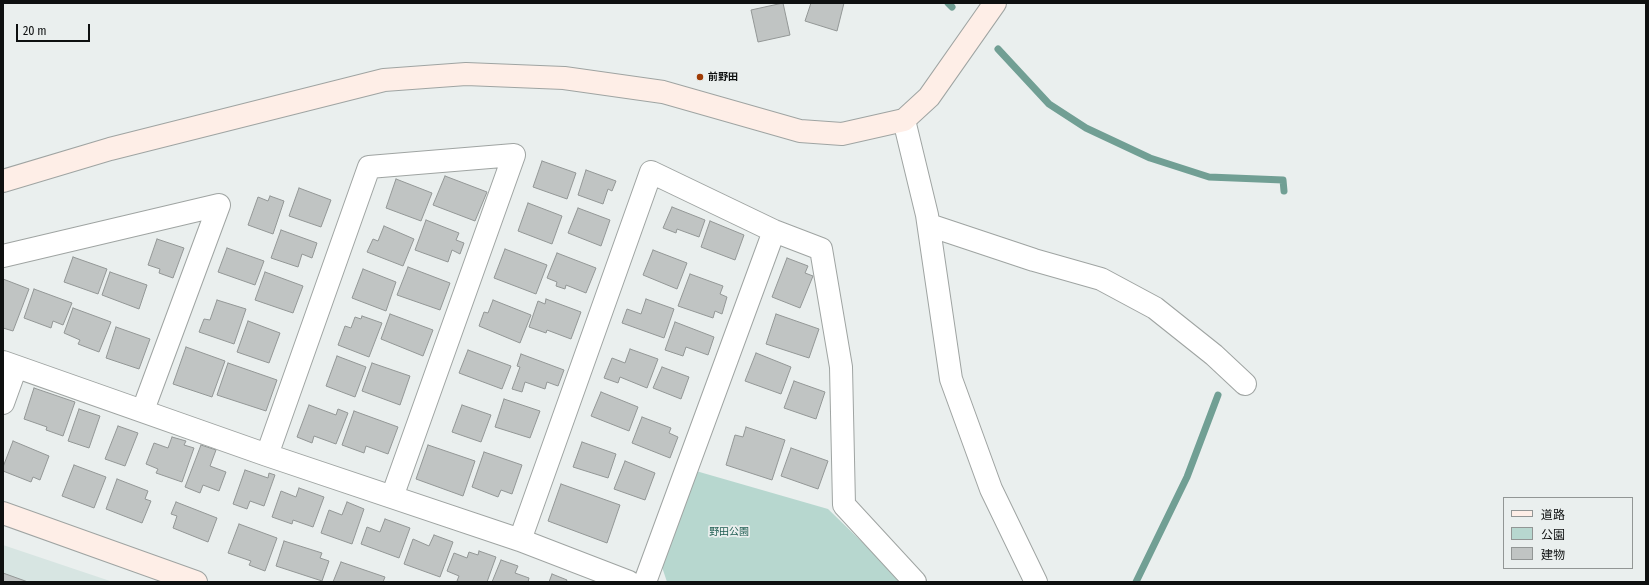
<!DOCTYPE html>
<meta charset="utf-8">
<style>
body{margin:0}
#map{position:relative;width:1649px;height:585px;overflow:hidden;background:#eaefee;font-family:"Fira Sans Condensed","Noto Sans JP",sans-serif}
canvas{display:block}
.frame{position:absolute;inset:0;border:4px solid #0e1010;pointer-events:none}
.legend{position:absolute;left:1503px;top:497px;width:130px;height:72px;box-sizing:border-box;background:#eaefee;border:1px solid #929695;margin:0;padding:5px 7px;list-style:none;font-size:12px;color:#0e1010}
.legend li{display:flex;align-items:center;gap:8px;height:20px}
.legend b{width:20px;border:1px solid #929695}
.scale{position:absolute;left:16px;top:24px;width:74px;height:18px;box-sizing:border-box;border:2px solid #0e1010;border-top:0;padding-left:5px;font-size:12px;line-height:14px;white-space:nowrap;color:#0e1010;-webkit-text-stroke:3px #eaefee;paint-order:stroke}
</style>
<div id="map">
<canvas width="1649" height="585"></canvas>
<div class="frame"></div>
<ul class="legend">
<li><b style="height:5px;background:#feeee7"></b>道路</li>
<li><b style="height:11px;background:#b7d7cf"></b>公園</li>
<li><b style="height:11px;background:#c0c4c3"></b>建物</li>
</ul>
<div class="scale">20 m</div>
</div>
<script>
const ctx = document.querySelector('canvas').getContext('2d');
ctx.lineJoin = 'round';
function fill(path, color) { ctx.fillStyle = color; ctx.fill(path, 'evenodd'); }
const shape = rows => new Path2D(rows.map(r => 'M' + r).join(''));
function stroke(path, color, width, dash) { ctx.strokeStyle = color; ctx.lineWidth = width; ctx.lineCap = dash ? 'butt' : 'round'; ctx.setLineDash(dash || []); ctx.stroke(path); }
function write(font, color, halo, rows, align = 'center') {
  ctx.font = font + ' "Fira Sans Condensed","Noto Sans JP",sans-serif'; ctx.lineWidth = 3.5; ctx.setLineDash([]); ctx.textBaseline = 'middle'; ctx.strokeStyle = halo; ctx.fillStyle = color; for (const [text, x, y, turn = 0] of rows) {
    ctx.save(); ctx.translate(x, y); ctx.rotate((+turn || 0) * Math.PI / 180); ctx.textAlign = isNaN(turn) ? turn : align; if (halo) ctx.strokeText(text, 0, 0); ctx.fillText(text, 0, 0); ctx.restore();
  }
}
const built = shape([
 [3,545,113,582,3,582]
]);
const green = shape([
 [696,471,828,509,894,573,898,582,667,582,662,567]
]);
const stream = shape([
 [948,3,952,7],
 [998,49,1049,104,1086,128,1150,158,1209,177,1283,180,1284,191],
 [1136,582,1187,477,1218,395]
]);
const building = shape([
 [783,3,790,35,758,42,751,10,783,3],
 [811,3,844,3,837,31,805,21,811,3],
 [542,161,576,173,567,199,533,187,542,161],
 [586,170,616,181,612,191,608,189,603,204,578,195,586,170],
 [445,176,487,192,475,221,433,205,445,176],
 [396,179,432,193,421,221,386,208,396,179],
 [299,188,331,200,321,227,289,216,299,188],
 [270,196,284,201,273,234,248,225,258,197,268,201,270,196],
 [528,203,562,216,552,244,518,231,528,203],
 [672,207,705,220,699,237,677,229,676,233,663,228,672,207],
 [578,208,610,220,601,246,568,233,578,208],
 [426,220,459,233,456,240,464,243,460,254,452,250,448,262,415,250,426,220],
 [710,221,744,235,735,260,701,247,710,221],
 [384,226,414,239,403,266,367,252,373,239,378,241,384,226],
 [281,230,317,243,312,258,302,254,298,267,271,258,281,230],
 [157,239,184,248,173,278,159,273,160,269,148,265,157,239],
 [227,248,264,261,255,285,218,272,227,248],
 [505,249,547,265,536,294,494,278,505,249],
 [653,250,687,263,677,289,643,275,653,250],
 [557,253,596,268,586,293,566,285,565,289,556,286,557,282,547,278,557,253],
 [73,257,107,269,98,294,64,282,73,257],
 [787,258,808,266,805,273,813,276,800,308,772,297,787,258],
 [408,267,450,283,440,310,397,295,408,267],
 [363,269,396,282,386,311,352,298,363,269],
 [110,272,147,285,139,309,102,295,110,272],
 [265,272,303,286,293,313,255,300,265,272],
 [690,274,723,286,720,294,727,297,722,314,715,311,713,318,678,306,690,274],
 [3,279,29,289,13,331,3,328,3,279],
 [34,289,72,303,63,325,53,321,51,328,24,318,34,289],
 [546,299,581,312,571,339,547,330,546,333,529,327,538,301,545,304,546,299],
 [646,299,674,309,664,338,622,323,627,309,641,314,646,299],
 [217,300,246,309,234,344,199,332,204,319,210,320,217,300],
 [493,300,531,315,520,343,479,326,484,312,488,313,493,300],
 [73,308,111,322,99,352,78,344,80,340,64,333,73,308],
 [390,314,433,330,423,356,381,339,390,314],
 [776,314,819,329,809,358,766,344,776,314],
 [362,316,382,323,369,357,338,345,345,326,351,328,355,317,361,319,362,316],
 [248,321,280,333,269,363,237,352,248,321],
 [675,322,714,337,708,355,686,347,683,356,665,350,675,322],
 [116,327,150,339,139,369,106,358,116,327],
 [186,347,225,361,212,397,173,384,186,347],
 [630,349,658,359,647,388,620,377,618,383,604,378,612,358,625,363,630,349],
 [468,350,511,366,502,389,459,373,468,350],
 [756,353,791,367,781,394,745,381,756,353],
 [521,354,564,370,558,386,547,382,545,389,525,382,522,392,512,389,520,367,517,366,521,354],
 [337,356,366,367,355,397,326,386,337,356],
 [228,363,277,380,266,411,217,395,228,363],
 [372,363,410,376,400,405,362,391,372,363],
 [662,367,689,377,681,399,653,388,662,367],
 [794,381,825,392,816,419,784,408,794,381],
 [34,388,75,402,63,436,46,430,47,427,24,419,34,388],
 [601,392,638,407,629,431,591,416,601,392],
 [504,399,540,411,530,438,495,427,504,399],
 [309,405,336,415,338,409,348,413,336,444,314,436,312,443,297,437,309,405],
 [462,405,491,415,481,442,452,432,462,405],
 [79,409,100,416,89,448,68,441,79,409],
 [354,411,398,427,388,454,366,446,364,453,342,445,354,411],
 [642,417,671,428,669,433,678,437,670,458,632,443,642,417],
 [118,426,138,433,125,466,105,459,118,426],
 [746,427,785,440,772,480,726,465,735,435,743,437,746,427],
 [172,437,186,441,184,445,194,448,182,482,156,473,158,469,146,464,154,443,168,448,172,437],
 [13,441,49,456,40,480,33,477,31,482,3,471,3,467,13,441],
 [582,442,616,454,608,478,573,467,582,442],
 [201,445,216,450,210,466,226,472,219,491,203,485,200,493,185,487,201,445],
 [428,445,475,461,463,496,416,479,428,445],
 [791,448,828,461,818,489,781,476,791,448],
 [484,452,522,465,512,494,501,490,498,497,472,487,484,452],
 [625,461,655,473,645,500,614,489,625,461],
 [74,465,106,477,94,508,62,496,74,465],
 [245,470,268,478,269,473,275,475,264,506,250,501,247,509,233,504,245,470],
 [117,479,148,491,145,499,151,501,142,523,106,509,117,479],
 [561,484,620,505,607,543,548,521,561,484],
 [299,488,324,497,313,527,293,520,292,524,272,517,281,491,296,497,299,488],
 [176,502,217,518,208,542,173,528,177,516,171,514,176,502],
 [347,502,364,509,352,544,321,533,329,510,342,515,347,502],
 [385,519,410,528,399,558,361,544,367,527,380,532,385,519],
 [239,524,277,538,265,571,249,565,251,561,228,553,239,524],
 [434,535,453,542,440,577,404,564,413,539,429,546,434,535],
 [284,541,322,553,320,558,329,561,322,581,276,566,284,541],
 [479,551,496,557,487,582,461,582,457,581,459,576,447,571,454,553,467,558,469,552,478,555,479,551],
 [501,560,518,566,515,573,529,578,528,582,492,582,501,560],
 [341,562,385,577,383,582,333,582,341,562],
 [3,573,28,582,3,582,3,573],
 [552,574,567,580,566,582,549,582,552,574]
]);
const street = shape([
 [904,120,927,215,951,379,991,489,1036,582],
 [929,225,1034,260,1101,279,1155,308,1214,355,1245,384],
 [3,256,219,205,143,410],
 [3,362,267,455,520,540],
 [3,403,16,367],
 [267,455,369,167,514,155,392,497],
 [629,582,520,540,651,172,774,231,821,249,841,367,844,505,915,582],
 [645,582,774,231]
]);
const secondary = shape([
 [3,181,110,149,384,80,466,74,564,78,663,92,800,131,842,134,904,120,929,97,995,3],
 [3,513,196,582]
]);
const markers = [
 [700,77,4,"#9f3b05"]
];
const poiNames = [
 ["前野田",708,77]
];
const parkNames = [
 ["野田公園",729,532]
];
fill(built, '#d7e5e2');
fill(green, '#b7d7cf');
stroke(stream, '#719f94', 7);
fill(building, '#c0c4c3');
stroke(building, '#939796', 1);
stroke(street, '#9fa4a2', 24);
stroke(secondary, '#9fa4a2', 24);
stroke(street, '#fff', 22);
stroke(secondary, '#feeee7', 22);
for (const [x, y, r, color] of markers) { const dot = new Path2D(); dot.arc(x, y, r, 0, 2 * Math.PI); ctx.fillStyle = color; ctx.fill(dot); stroke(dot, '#eaefee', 1.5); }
write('bold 10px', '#0e1010', '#eaefee', poiNames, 'left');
write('10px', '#205e53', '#eaefee', parkNames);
</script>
